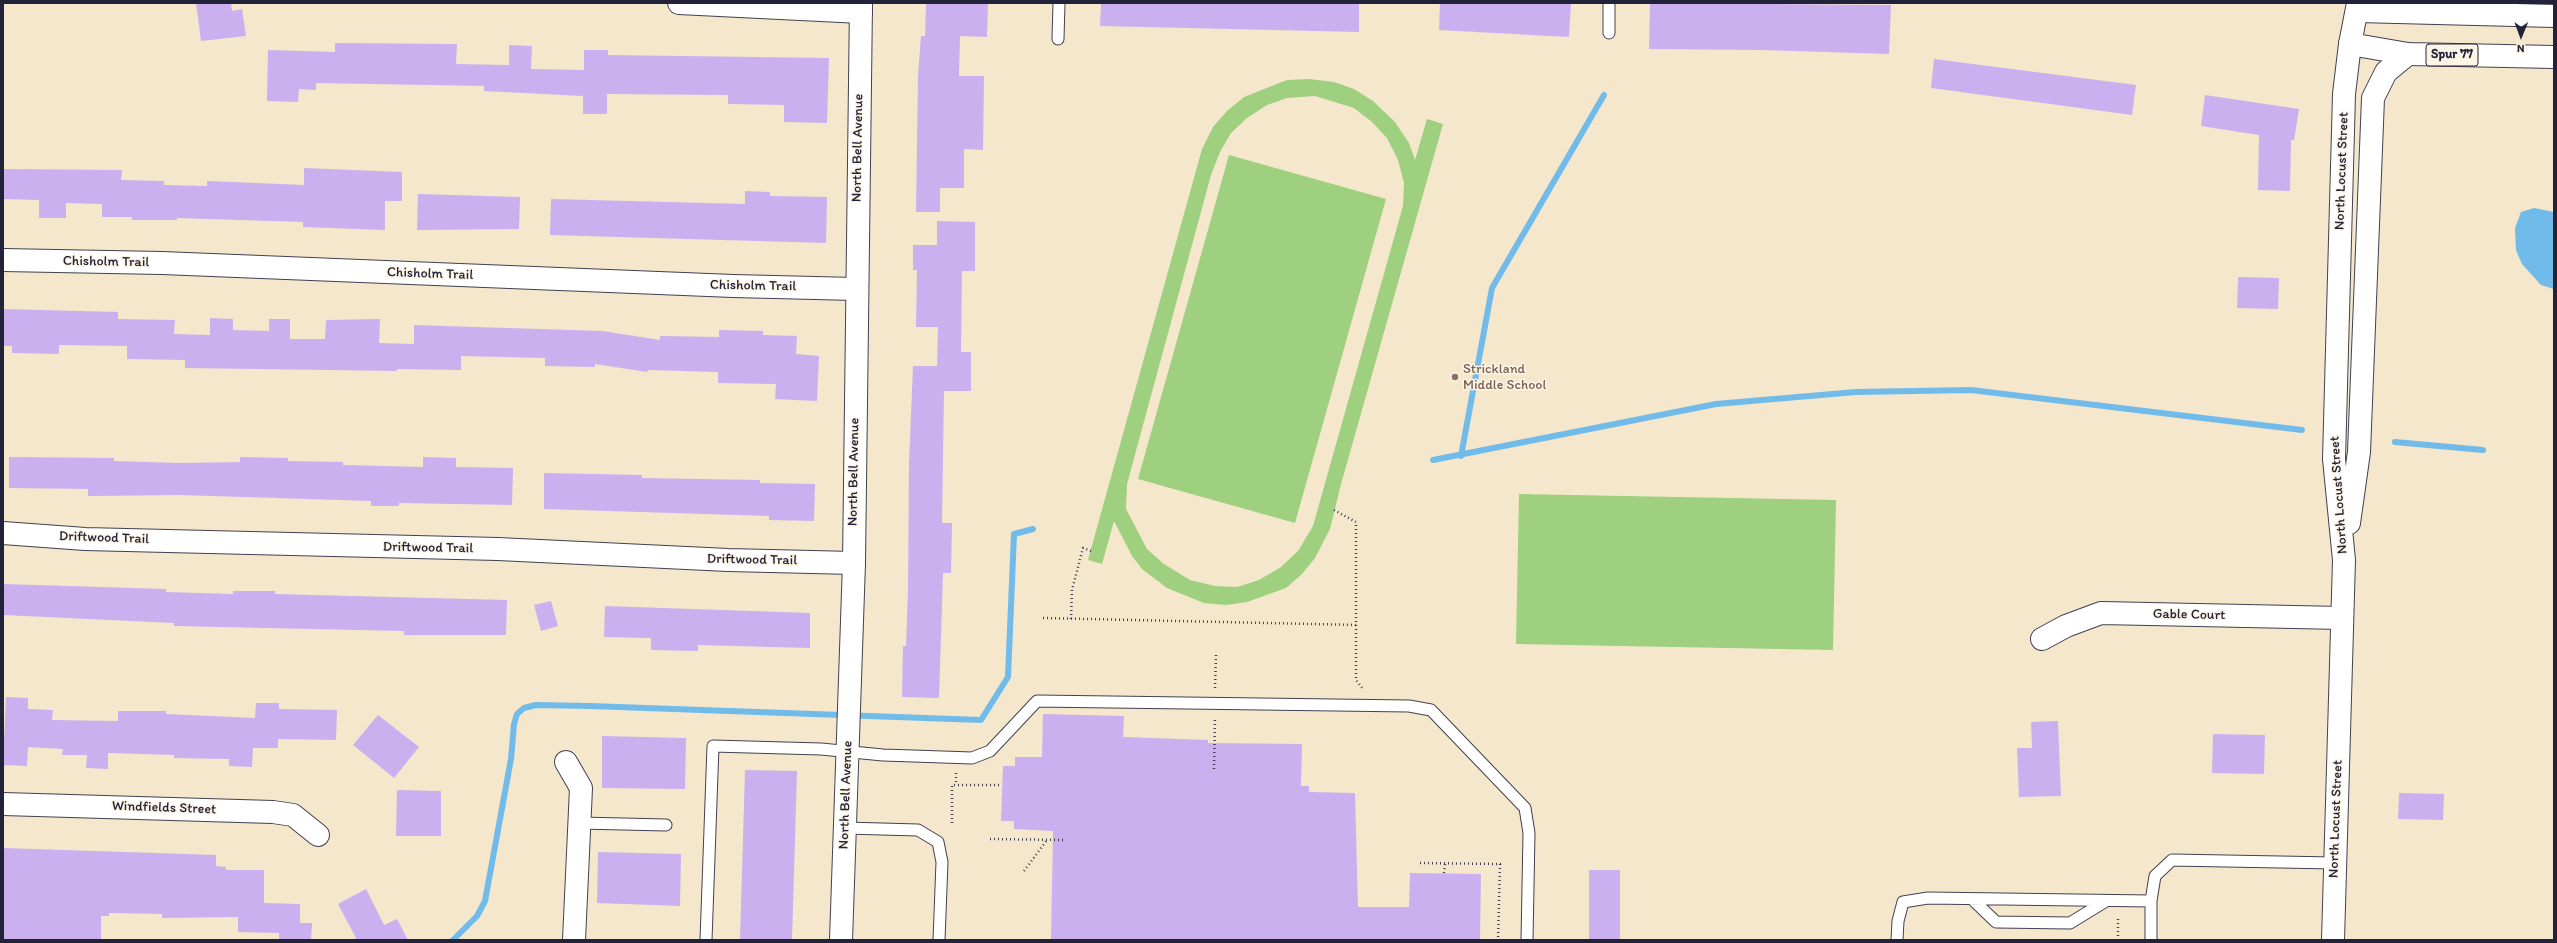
<!DOCTYPE html>
<style>
body{margin:0}
#map{position:relative;width:2557px;height:943px;overflow:hidden;background:#f4e7cc;font-family:Itim,sans-serif}
canvas{display:block}
.frame{position:absolute;inset:0;border:4px solid #22223b;pointer-events:none}
.north{position:absolute;left:2501px;top:16px;width:40px;height:40px;-webkit-text-stroke:3px #fcf5e5;paint-order:stroke;rotate:181deg;font-size:11px;font-weight:700;line-height:16px;text-align:center;color:#22223b}
.north::after{content:'';display:block;margin:auto;width:14px;height:18px;background:#22223b;clip-path:polygon(50% 0,100% 100%,50% 72%,0 100%)}
</style>
<div id="map">
<canvas width="2557" height="943"></canvas>
<div class="frame"></div>
<div class="north">N</div>
</div>
<script>
const ctx = document.querySelector('canvas').getContext('2d');
ctx.lineJoin = 'round';
function fill(path, color) { ctx.fillStyle = color; ctx.fill(path, 'evenodd'); }
const shape = rows => new Path2D(rows.map(r => 'M' + r).join(''));
function stroke(path, color, width, dash) { ctx.strokeStyle = color; ctx.lineWidth = width; ctx.lineCap = dash ? 'butt' : 'round'; ctx.setLineDash(dash || []); ctx.stroke(path); }
function write(font, color, halo, rows, align = 'center') {
  ctx.font = font + ' Itim,sans-serif'; ctx.lineWidth = 3; ctx.setLineDash([]); ctx.textBaseline = 'middle'; ctx.strokeStyle = halo; ctx.fillStyle = color; for (const [text, x, y, turn = 0] of rows) {
    ctx.save(); ctx.translate(x, y); ctx.rotate((+turn || 0) * Math.PI / 180); ctx.textAlign = isNaN(turn) ? turn : align; if (halo) ctx.strokeText(text, 0, 0); ctx.fillText(text, 0, 0); ctx.restore();
  }
}
const green = shape([
 [1309,79,1334,82,1354,89,1373,101,1395,122,1409,143,1415,160,1427,119,1443,124,1341,484,1330,529,1315,558,1302,574,1286,588,1247,602,1226,605,1204,603,1167,588,1142,569,1132,556,1114,521,1102,564,1088,560,1202,149,1213,127,1227,111,1244,97,1287,80],
 [1315,96,1354,108,1372,122,1387,138,1398,160,1404,183,1403,206,1313,526,1298,551,1281,567,1259,580,1237,587,1215,586,1190,580,1164,564,1147,549,1126,509,1127,484,1211,175,1220,152,1231,133,1247,118,1267,105,1287,98],
 [1229,155,1386,199,1295,523,1138,479],
 [1519,494,1836,500,1833,650,1516,644]
]);
const water = shape([
 [2534,208,2554,212,2554,289,2541,285,2522,264,2516,250,2515,228,2521,212]
]);
const stream = shape([
 [2395,442,2483,450],
 [1461,456,1492,288,1604,95],
 [1433,460,1716,404,1856,392,1971,390,2302,430],
 [453,940,477,916,485,901,511,759,514,724,517,714,524,708,536,705,590,706,981,720,1008,677,1014,534,1033,529]
]);
const building = shape([
 [196,3,231,3,232,11,242,9,246,36,201,41],
 [926,3,988,3,987,37,960,36,959,76,984,76,983,150,964,149,964,188,940,188,940,212,916,212,918,75,921,36,925,36],
 [1101,3,1359,3,1359,32,1100,26],
 [1440,3,1571,3,1569,37,1439,30],
 [1650,3,1891,5,1889,54,1761,50,1649,49],
 [335,43,457,44,456,64,509,65,509,45,532,46,531,69,584,70,584,50,608,50,608,55,829,58,827,123,784,122,784,105,728,104,728,95,607,94,607,114,583,114,583,96,484,91,484,86,316,83,316,90,299,89,298,102,267,101,268,50,335,52],
 [1934,59,2136,85,2132,115,1931,88],
 [2205,95,2299,109,2294,140,2291,140,2290,191,2258,190,2259,135,2201,126],
 [304,168,402,172,402,201,385,201,385,230,303,227,303,222,177,218,177,220,132,220,132,217,102,217,102,204,66,203,66,218,39,218,39,200,3,199,3,169,122,170,121,180,164,181,164,185,207,186,207,181,304,185],
 [745,191,770,192,770,196,827,197,826,243,550,235,551,199,745,204],
 [418,194,520,197,519,229,417,230],
 [937,221,975,222,975,271,962,271,961,352,971,352,971,391,944,391,942,523,952,523,951,573,943,573,939,698,902,697,903,646,906,646,908,590,909,462,913,366,937,366,938,327,916,327,917,270,913,270,913,245,937,245],
 [2238,277,2279,278,2278,309,2237,308],
 [3,309,118,312,118,319,175,320,174,334,210,335,210,318,233,319,233,330,269,331,269,319,290,319,290,339,325,339,326,320,380,319,379,343,414,344,414,325,602,331,660,340,660,336,719,337,719,330,763,331,763,335,797,336,796,354,819,356,817,401,775,399,776,384,718,383,718,372,648,370,647,372,595,364,595,367,545,366,545,358,461,356,461,370,397,369,397,371,185,368,185,360,127,359,127,346,59,345,59,354,12,353,12,346,3,346],
 [9,457,114,458,114,461,181,463,240,462,240,457,288,458,288,461,343,462,343,465,423,467,423,457,456,458,456,467,513,468,512,505,399,503,399,506,371,506,371,501,180,495,88,496,88,489,9,488],
 [544,473,642,475,642,478,760,480,760,483,815,484,814,521,769,520,769,516,544,509],
 [3,584,166,589,166,592,233,594,233,591,275,591,275,594,507,600,506,635,404,635,404,631,174,626,174,623,3,615],
 [551,601,558,626,541,631,534,605],
 [605,606,810,613,810,648,698,645,698,651,651,650,651,638,604,637],
 [6,697,28,698,28,709,53,710,52,720,118,721,118,711,166,711,166,714,255,718,256,703,279,703,279,709,337,710,336,740,278,739,278,748,253,748,252,767,229,766,229,759,174,758,174,755,108,753,108,769,86,768,87,755,62,755,63,749,28,747,27,766,3,765],
 [1043,714,1124,716,1123,737,1208,740,1208,743,1302,744,1301,786,1309,786,1309,792,1355,793,1358,907,1409,907,1410,873,1481,874,1480,940,1051,940,1053,831,1014,829,1014,821,1001,821,1003,766,1015,766,1015,757,1042,757],
 [378,715,419,747,394,778,353,745],
 [2058,721,2061,796,2019,797,2017,748,2032,748,2031,722],
 [2213,734,2265,735,2264,774,2212,773],
 [602,736,686,738,685,789,602,788],
 [745,770,797,771,792,940,740,940],
 [397,790,441,791,441,836,396,836],
 [2399,793,2444,794,2443,820,2398,819],
 [3,848,216,855,216,866,226,867,226,870,264,870,264,903,300,904,300,923,312,923,311,940,279,940,279,933,238,932,238,917,162,918,162,914,109,913,109,916,101,916,101,940,3,940],
 [598,852,681,854,680,906,597,903],
 [1589,870,1620,870,1620,940,1589,940],
 [366,889,384,925,397,919,408,940,353,940,356,938,338,904]
]);
const path = shape([
 [1334,510,1356,522,1356,680,1363,689],
 [1043,618,1357,625],
 [1071,619,1072,590,1083,548,1091,551],
 [1215,688,1216,655],
 [1214,769,1215,718],
 [956,773,956,785],
 [952,823,952,785,1002,785],
 [990,839,1064,840],
 [1420,863,1500,864,1498,940],
 [1024,871,1047,840],
 [1444,873,1445,864],
 [2118,940,2118,917]
]);
const lane = shape([
 [1609,33,1609,3],
 [1058,39,1059,3],
 [579,823,666,825],
 [845,828,918,830,938,842,942,862,939,940],
 [1973,900,1996,922,2070,923,2106,901],
 [706,940,713,746,821,749,883,755,972,758,990,751,1037,701,1409,706,1431,710,1525,808,1529,833,1527,940],
 [1897,940,1898,921,1903,902,1928,898,2151,901],
 [2151,940,2151,901,2155,876,2172,860,2334,863]
]);
const street = shape([
 [679,3,861,12],
 [3,260,162,263,733,286,856,289],
 [3,533,85,539,498,549,728,560,854,563],
 [2042,639,2066,626,2101,613,2342,618],
 [566,762,581,788,574,940],
 [3,804,273,812,293,815,318,835]
]);
const secondary = shape([
 [2349,523,2359,452,2373,98,2386,72,2408,54],
 [841,940,854,563,861,3],
 [2333,940,2344,560,2334,459,2344,94,2350,44]
]);
const primary = shape([
 [2358,3,2350,44,2408,54,2554,57],
 [2358,11,2554,16]
]);
const markers = [
 [1455,377,4,"#8d6e63"]
];
const shields = [
 [2452,55,52]
];
const shieldNames = [
 ["Spur 77",2452,55]
];
const streetNames = [
 ["North Bell Avenue",858,148,-89],
 ["North Locust Street",2342,171,-88],
 ["Chisholm Trail",106,262,1],
 ["Chisholm Trail",430,274,2],
 ["Chisholm Trail",753,286,1],
 ["North Bell Avenue",854,472,-89],
 ["North Locust Street",2339,495,-94],
 ["Driftwood Trail",104,538,2],
 ["Driftwood Trail",428,548,1],
 ["Driftwood Trail",752,560,1],
 ["Gable Court",2189,615,1],
 ["North Bell Avenue",846,795,-88],
 ["Windfields Street",164,808,2],
 ["North Locust Street",2336,819,-88]
];
const educationNames = [
 ["Strickland",1463,369],
 ["Middle School",1463,385]
];
fill(green, '#9ed080');
fill(water, '#71bbea');
stroke(stream, '#71bbea', 6);
fill(building, '#cbb0ef');
stroke(lane, '#424051', 13);
stroke(street, '#424051', 24);
stroke(secondary, '#424051', 24);
stroke(primary, '#424051', 24);
stroke(path, '#424051', 2.5, [1, 3]);
stroke(lane, '#fff', 11);
stroke(street, '#fff', 22);
stroke(secondary, '#fff', 22);
stroke(primary, '#fff', 22);
for (const [x, y, r, color] of markers) { const dot = new Path2D(); dot.arc(x, y, r, 0, 2 * Math.PI); ctx.fillStyle = color; ctx.fill(dot); stroke(dot, '#fcf5e5', 1.5); }
for (const [x, y, w] of shields) { const box = new Path2D(); box.roundRect(x - w / 2, y - 11, w, 22, 3); ctx.fillStyle = '#fcf5e5'; ctx.fill(box); stroke(box, '#22223b', 1); }
write('bold 13px', '#22223b', null, shieldNames);
write('14px', '#22223b', '#fcf5e5', streetNames);
write('14px', '#785e54', '#fcf5e5', educationNames, 'left');
</script>
